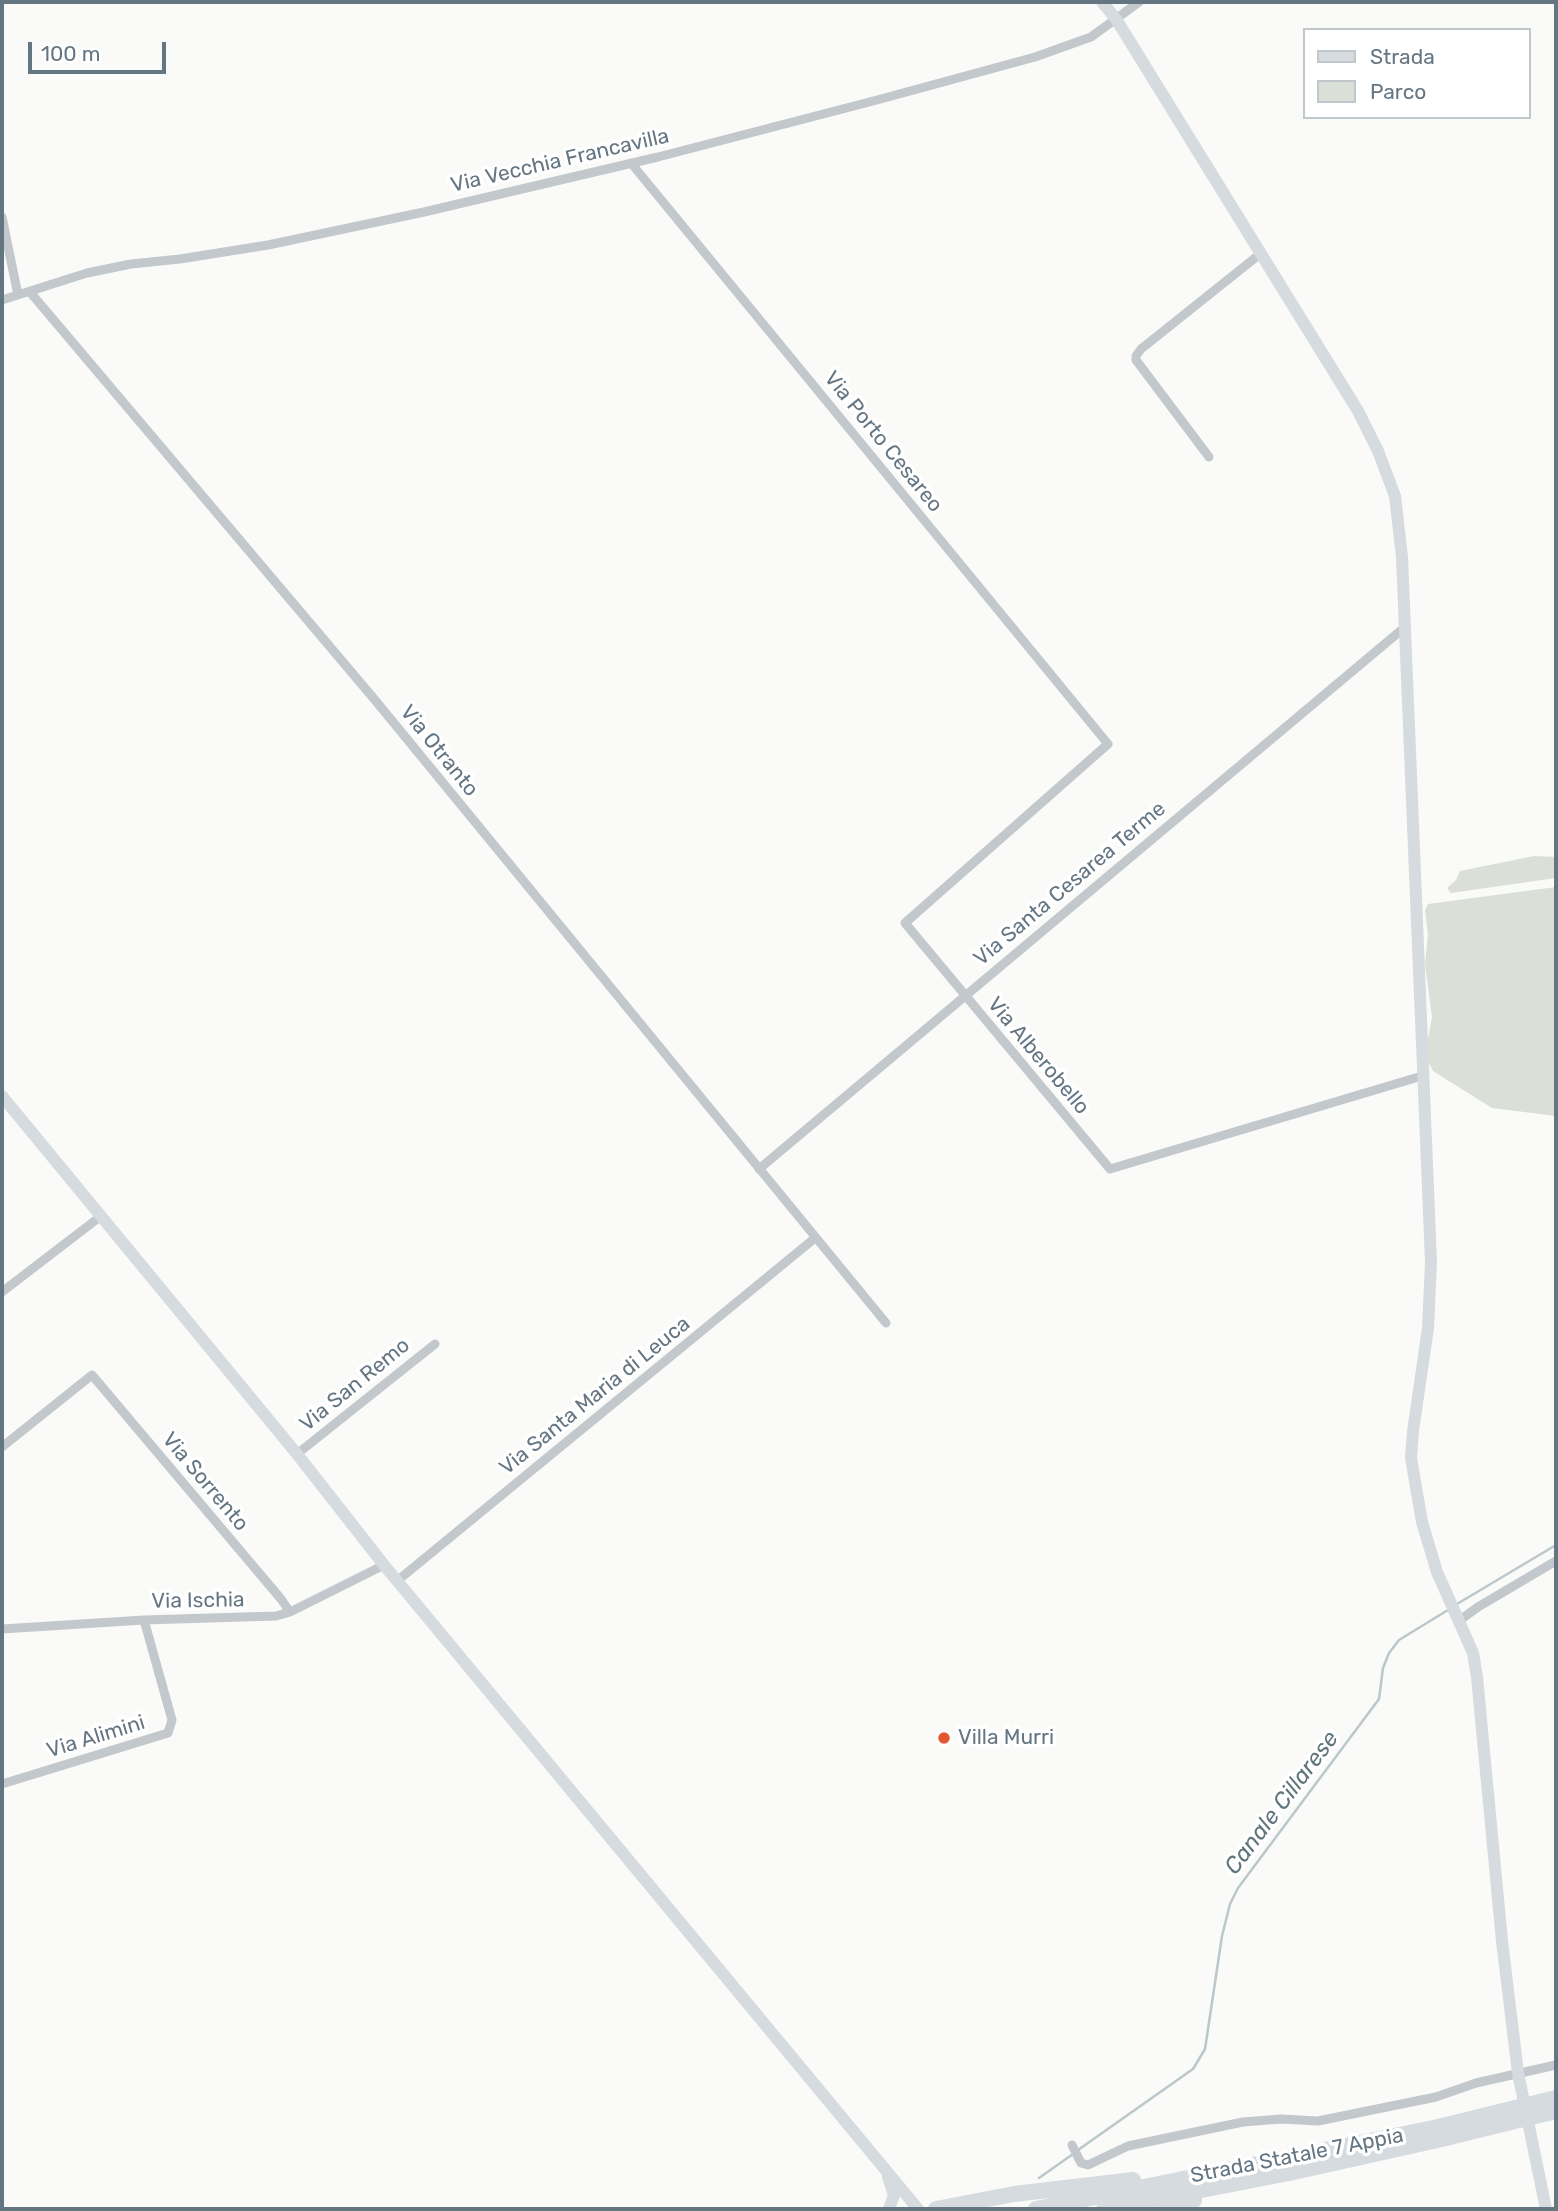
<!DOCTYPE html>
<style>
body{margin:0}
#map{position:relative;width:1558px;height:2211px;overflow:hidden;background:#fafaf8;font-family:Rubik,sans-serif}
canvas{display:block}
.frame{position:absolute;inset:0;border:4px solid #657683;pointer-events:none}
.legend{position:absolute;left:1303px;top:28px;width:228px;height:91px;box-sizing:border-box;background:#fff;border:2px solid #c1c8cd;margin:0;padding:9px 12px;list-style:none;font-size:21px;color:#657683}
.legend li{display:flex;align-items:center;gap:14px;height:35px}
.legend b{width:35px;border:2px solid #c1c8cd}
.scale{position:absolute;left:28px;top:42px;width:138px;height:32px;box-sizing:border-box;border:4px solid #657683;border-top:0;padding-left:9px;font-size:21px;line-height:24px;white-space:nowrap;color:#657683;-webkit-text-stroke:5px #fff;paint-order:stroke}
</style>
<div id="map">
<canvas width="1558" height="2211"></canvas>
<div class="frame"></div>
<ul class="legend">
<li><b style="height:9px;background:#d6dbdf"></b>Strada</li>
<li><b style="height:19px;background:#dadfd7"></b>Parco</li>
</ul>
<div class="scale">100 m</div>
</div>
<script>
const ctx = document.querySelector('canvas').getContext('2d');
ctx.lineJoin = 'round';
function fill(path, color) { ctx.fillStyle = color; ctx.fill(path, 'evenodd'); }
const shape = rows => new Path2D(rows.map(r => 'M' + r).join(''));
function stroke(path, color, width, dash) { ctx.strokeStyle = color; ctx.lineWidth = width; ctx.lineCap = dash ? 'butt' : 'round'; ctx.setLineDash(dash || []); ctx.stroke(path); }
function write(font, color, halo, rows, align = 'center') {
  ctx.font = font + ' Rubik,sans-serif'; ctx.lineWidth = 7; ctx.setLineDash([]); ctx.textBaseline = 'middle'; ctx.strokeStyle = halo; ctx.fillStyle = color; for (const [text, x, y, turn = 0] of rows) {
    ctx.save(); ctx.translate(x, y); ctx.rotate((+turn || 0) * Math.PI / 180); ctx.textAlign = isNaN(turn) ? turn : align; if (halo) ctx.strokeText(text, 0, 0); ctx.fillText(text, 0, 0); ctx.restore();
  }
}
const green = shape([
 [1534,856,1556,857,1556,878,1451,893,1447,888,1456,880,1460,871],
 [1556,887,1556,1116,1492,1108,1433,1071,1425,1056,1432,1017,1425,964,1428,935,1425,910,1428,904]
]);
const stream = shape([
 [1457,1604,1556,1545],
 [1078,2150,1193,2069,1205,2049,1222,1936,1230,1904,1238,1888,1379,1699,1383,1668,1389,1653,1399,1640,1448,1610],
 [1039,2178,1073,2154]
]);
const street = shape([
 [631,163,1108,744,905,923,1110,1169,1422,1076],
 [2,217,18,295],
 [30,292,375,700,886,1323],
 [2,300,87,273,131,264,180,259,268,245,424,212,658,157,877,100,1035,57,1091,37,1139,2],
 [1209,457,1136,360,1136,356,1141,349,1260,254],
 [759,1169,1405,627],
 [2,1292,101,1216],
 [2,1447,92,1375,281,1599,290,1612],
 [297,1454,435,1344],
 [397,1581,815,1238],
 [1460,1620,1478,1607,1556,1561],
 [2,1629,144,1620,276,1616,290,1612,384,1565],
 [2,1784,168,1733,172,1720,144,1620],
 [1072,2145,1081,2163,1088,2165,1128,2146,1243,2122,1281,2119,1318,2121,1436,2097,1476,2083,1556,2065]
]);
const secondary = shape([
 [1102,2,1116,19,1358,411,1378,451,1395,496,1402,557,1431,1262,1428,1328,1413,1431,1411,1458,1422,1522,1437,1572,1473,1653,1477,1677,1502,1941,1518,2073,1546,2209],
 [2,1096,297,1454,384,1565,918,2209],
 [888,2177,894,2195,889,2209]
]);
const highway = shape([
 [936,2209,1014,2194,1133,2180],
 [1036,2209,1438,2127,1556,2098],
 [1104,2209,1294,2172,1442,2139,1556,2111],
 [1166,2209,1194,2200]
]);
const markers = [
 [944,1738,7,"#e4572e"]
];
const streetNames = [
 ["Via Vecchia Francavilla",560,161,-13],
 ["Via Porto Cesareo",883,442,51],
 ["Via Otranto",439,751,51],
 ["Via Santa Cesarea Terme",1070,884,-40],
 ["Via Alberobello",1038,1056,50],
 ["Via San Remo",355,1385,-39],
 ["Via Santa Maria di Leuca",595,1396,-39],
 ["Via Sorrento",205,1482,50],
 ["Via Ischia",198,1601,-1],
 ["Via Alimini",96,1737,-17],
 ["Strada Statale 7 Appia",1297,2156,-11]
];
const poiNames = [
 ["Villa Murri",958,1738]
];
const waterNames = [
 ["Canale Cillarese",1282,1803,-53]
];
fill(green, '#dadfd7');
stroke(stream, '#bbc7cb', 2.5);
stroke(street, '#c3c8cc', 9);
stroke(secondary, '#d6dbdf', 12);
stroke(highway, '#d6dbdf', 16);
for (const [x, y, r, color] of markers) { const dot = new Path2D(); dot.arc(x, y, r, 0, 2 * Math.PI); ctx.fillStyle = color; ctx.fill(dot); stroke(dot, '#fff', 2.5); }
write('21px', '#657683', '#fff', streetNames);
write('21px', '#657683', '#fff', poiNames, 'left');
write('italic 23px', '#60757c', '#fff', waterNames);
</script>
